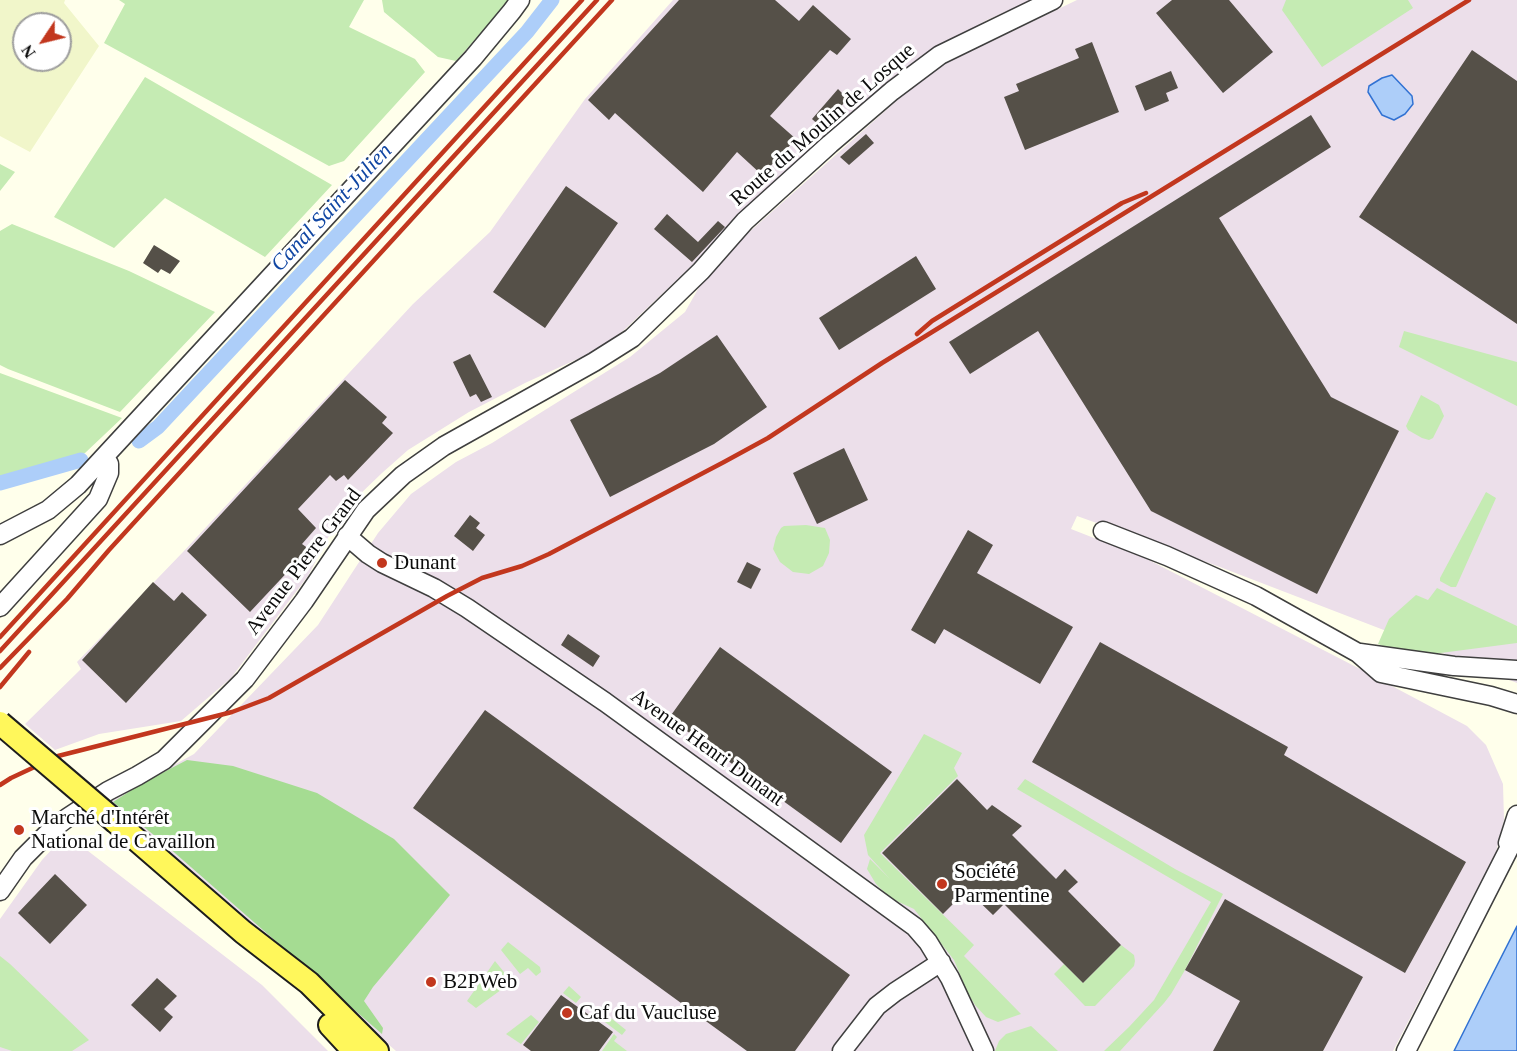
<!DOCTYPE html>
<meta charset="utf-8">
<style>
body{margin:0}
#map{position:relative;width:1517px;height:1051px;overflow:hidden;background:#ffffeb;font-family:"Times New Roman",serif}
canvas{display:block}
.north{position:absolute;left:12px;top:12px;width:60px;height:60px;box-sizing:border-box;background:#fff;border:2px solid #9e9e9e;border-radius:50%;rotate:235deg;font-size:16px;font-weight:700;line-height:24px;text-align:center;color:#0c0c0c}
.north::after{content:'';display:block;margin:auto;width:21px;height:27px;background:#c2371e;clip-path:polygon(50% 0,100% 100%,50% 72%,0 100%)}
</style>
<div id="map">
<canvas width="1517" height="1051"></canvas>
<div class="north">N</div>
</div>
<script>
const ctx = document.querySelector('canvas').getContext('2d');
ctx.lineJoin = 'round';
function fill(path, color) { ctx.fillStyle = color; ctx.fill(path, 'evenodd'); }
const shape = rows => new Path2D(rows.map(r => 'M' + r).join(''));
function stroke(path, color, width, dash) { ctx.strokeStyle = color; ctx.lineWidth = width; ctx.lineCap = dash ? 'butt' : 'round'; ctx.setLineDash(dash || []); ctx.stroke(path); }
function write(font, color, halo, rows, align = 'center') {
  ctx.font = font + ' "Times New Roman",serif'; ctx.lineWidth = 6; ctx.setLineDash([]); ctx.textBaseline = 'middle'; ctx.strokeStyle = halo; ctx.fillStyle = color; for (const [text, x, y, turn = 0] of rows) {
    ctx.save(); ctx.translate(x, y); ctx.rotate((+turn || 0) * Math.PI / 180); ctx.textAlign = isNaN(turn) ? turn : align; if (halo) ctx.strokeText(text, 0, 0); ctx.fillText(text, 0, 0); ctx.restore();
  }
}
const industrial = shape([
 [673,0,1032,0,987,20,904,70,773,189,623,331,595,351,525,383,469,412,408,450,382,473,356,498,327,539,308,576,231,678,181,721,99,734,55,750,25,724,81,669,77,662,183,552,413,304,490,232,585,99],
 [1077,0,1517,0,1517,683,1428,647,1220,567,1077,516,1071,529,1145,558,1362,670,1467,726,1486,745,1503,784,1504,820,1496,852,1393,1051,396,1051,110,800,194,754,318,625,378,533,411,494,456,462,492,443,630,357,685,312,702,282,747,234,930,71],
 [66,834,262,985,328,1051,0,1051,0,919,42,860]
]);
const farmland = shape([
 [0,0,65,0,64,3,99,46,30,152,0,136],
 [24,24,60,24,60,60,24,60]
]);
const green = shape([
 [119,0,364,0,349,27,415,59,425,72,344,161,329,166,104,43,125,4],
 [382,0,508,0,509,1,456,61,438,57,384,12],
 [1286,0,1408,0,1413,8,1322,67,1282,10],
 [145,77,332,185,265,257,165,198,114,248,54,217],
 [0,164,15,172,0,191],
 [12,224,129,271,215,312,120,412,8,369,0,365,0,231],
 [1404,331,1517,362,1517,406,1399,347],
 [0,373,122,418,85,453,63,459,0,481],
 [1421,395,1439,405,1444,416,1433,438,1429,440,1422,438,1408,430,1406,426],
 [1486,492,1496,498,1456,587,1451,587,1440,581,1440,578],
 [806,525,825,528,830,540,829,553,823,566,809,574,793,572,780,562,773,549,776,537,781,528,784,526],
 [1437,588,1517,626,1517,643,1410,657,1378,644,1389,619,1416,595,1428,600],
 [924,734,962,753,954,768,958,776,880,853,974,945,964,956,1021,1014,998,1022,986,1017,975,1005,968,994,954,960,914,909,890,898,876,884,867,869,870,859,890,879,868,855,864,835],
 [1025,779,1175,869,1223,894,1185,970,1171,994,1164,1003,1120,1051,1104,1051,1129,1027,1154,1000,1211,902,1017,789],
 [508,942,540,967,541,972,536,976,528,968,520,974,501,950],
 [1121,945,1134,955,1135,961,1134,966,1095,1006,1085,1006,1054,974,1064,964,1083,983],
 [0,956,10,964,89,1040,72,1051,12,1051,0,1047],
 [495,961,512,982,476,1008,467,1001],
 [569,986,581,997,576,1003,563,993],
 [606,1014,626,1030,622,1035,601,1019],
 [531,1015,539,1022,521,1044,506,1034],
 [1031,1026,1058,1051,995,1051,999,1041,1006,1034],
 [614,1034,617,1037,614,1041,627,1051,602,1051]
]);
const forest = shape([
 [187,760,233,766,317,793,394,839,450,895,373,987,364,1001,383,1028,382,1034,160,840,113,802,141,784]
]);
const water = shape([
 [1392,75,1412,96,1413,104,1405,114,1394,120,1382,115,1368,92,1369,86,1382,78,1392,75],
 [1517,926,1517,1051,1454,1051,1483,993,1517,926]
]);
const canal = shape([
 [139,441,158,427,527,32,552,0],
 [0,483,81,460]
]);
const building = shape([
 [679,0,775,0,799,21,813,5,851,39,837,55,830,50,770,116,796,139,762,175,737,152,703,192,615,113,609,120,588,100],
 [1172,0,1229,0,1273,52,1223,93,1156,13],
 [1092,42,1119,112,1025,150,1004,97,1019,91,1016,84,1079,58,1075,49],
 [1472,50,1517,81,1517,324,1359,217],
 [1171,71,1178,88,1166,93,1169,101,1145,111,1135,86],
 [838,89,848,99,821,127,812,119],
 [1311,115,1331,147,1219,218,1331,397,1399,431,1317,594,1151,511,1038,331,970,374,949,342],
 [866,134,874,143,849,165,840,157],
 [566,186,618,223,545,328,493,292],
 [667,214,698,242,718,221,725,227,692,262,654,229],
 [154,245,180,261,170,274,161,269,158,273,143,263],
 [916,256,936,289,839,350,819,318],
 [717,335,767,407,714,444,610,497,570,420,660,373],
 [470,354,492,397,481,402,476,394,470,397,453,362],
 [345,380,387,417,382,423,393,433,348,480,344,475,336,481,330,475,298,509,316,528,302,544,309,549,250,612,187,551],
 [844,448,868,500,817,524,793,473],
 [470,515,480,523,476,528,485,535,473,551,454,536],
 [968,530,993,545,977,573,1073,627,1040,684,944,629,935,644,911,630],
 [747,562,761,569,751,589,737,582],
 [153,582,174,601,182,592,207,615,126,703,82,660],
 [568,634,600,656,593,667,561,645],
 [1100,642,1288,747,1284,755,1466,862,1405,973,1032,762],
 [720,647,892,772,841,843,669,718],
 [485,710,850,975,795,1051,747,1051,413,808],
 [957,779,987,810,992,805,1022,826,1012,835,1056,879,1065,869,1078,882,1068,891,1121,945,1083,983,1004,904,993,915,967,890,943,914,882,853],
 [55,874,87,905,50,944,18,913],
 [1225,899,1363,977,1323,1051,1213,1051,1240,1001,1185,970],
 [157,978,177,996,164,1009,173,1017,160,1032,131,1005],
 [561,995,613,1032,599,1051,531,1051,523,1045]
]);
const minor = shape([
 [1103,531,1167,556,1256,596,1358,653,1381,673,1491,696,1517,704],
 [0,535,48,510,78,485,473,58,512,11,520,0],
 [347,536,368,554,382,563,434,588,467,608,605,702,915,927,928,942,950,978,984,1051],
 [0,607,98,499,109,473,109,464,105,457],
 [1360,653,1454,666,1517,670],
 [1508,843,1517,815],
 [0,891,23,858,50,831,67,818,108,791,137,776,164,760,245,679,304,601,366,510,403,475,444,446,594,362,632,338,701,271,745,221,830,144,892,91,940,55,1053,0],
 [842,1051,877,1006,895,992,941,962],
 [1406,1051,1517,833]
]);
const major = shape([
 [116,822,243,932,309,983,377,1051],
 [330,1025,354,1051]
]);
const rail = shape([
 [917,334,932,321,1122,203,1146,193],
 [0,637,582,0],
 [0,651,597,0],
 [0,668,67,599,109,550,612,0],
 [0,687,29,652],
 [0,785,11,778,58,756,232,712,269,698,447,596,482,578,522,566,549,554,724,462,768,438,882,363,1469,0]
]);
const majorBridge = shape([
 [0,723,116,822]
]);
const markers = [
 [382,563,6,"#c2371e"],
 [19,830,6,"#c2371e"],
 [942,884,6,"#c2371e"],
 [431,982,6,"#c2371e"],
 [567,1013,6,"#c2371e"]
];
const streetNames = [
 ["Route du Moulin de Losque",823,125,-41],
 ["Avenue Pierre Grand",304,562,-53],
 ["Avenue Henri Dunant",707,748,36]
];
const poiNames = [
 ["Dunant",394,563],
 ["Marché d'Intérêt",31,818],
 ["National de Cavaillon",31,842],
 ["Société",954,872],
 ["Parmentine",954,896],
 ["B2PWeb",443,982],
 ["Caf du Vaucluse",579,1013]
];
const waterNames = [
 ["Canal Saint-Julien",332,208,-47]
];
fill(industrial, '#ecdfea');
fill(farmland, '#f1f6ca');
fill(green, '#c5ebb3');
fill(forest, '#a5dc92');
fill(water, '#adcef9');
stroke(water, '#3172d3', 1.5);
stroke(canal, '#adcef9', 15);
fill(building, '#555048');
stroke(minor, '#3f3f3f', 21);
stroke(major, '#1d1d1d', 26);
stroke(minor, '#fff', 18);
stroke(major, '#fff75b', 22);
stroke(rail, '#c2371e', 4.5);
stroke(majorBridge, '#1d1d1d', 26, []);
stroke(majorBridge, '#fff75b', 22);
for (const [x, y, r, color] of markers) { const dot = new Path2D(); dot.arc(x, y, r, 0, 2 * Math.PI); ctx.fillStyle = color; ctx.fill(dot); stroke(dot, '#fff', 2); }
write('21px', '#0c0c0c', '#fff', streetNames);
write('21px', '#0c0c0c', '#fff', poiNames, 'left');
write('italic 22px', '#1046a3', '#fff', waterNames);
</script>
